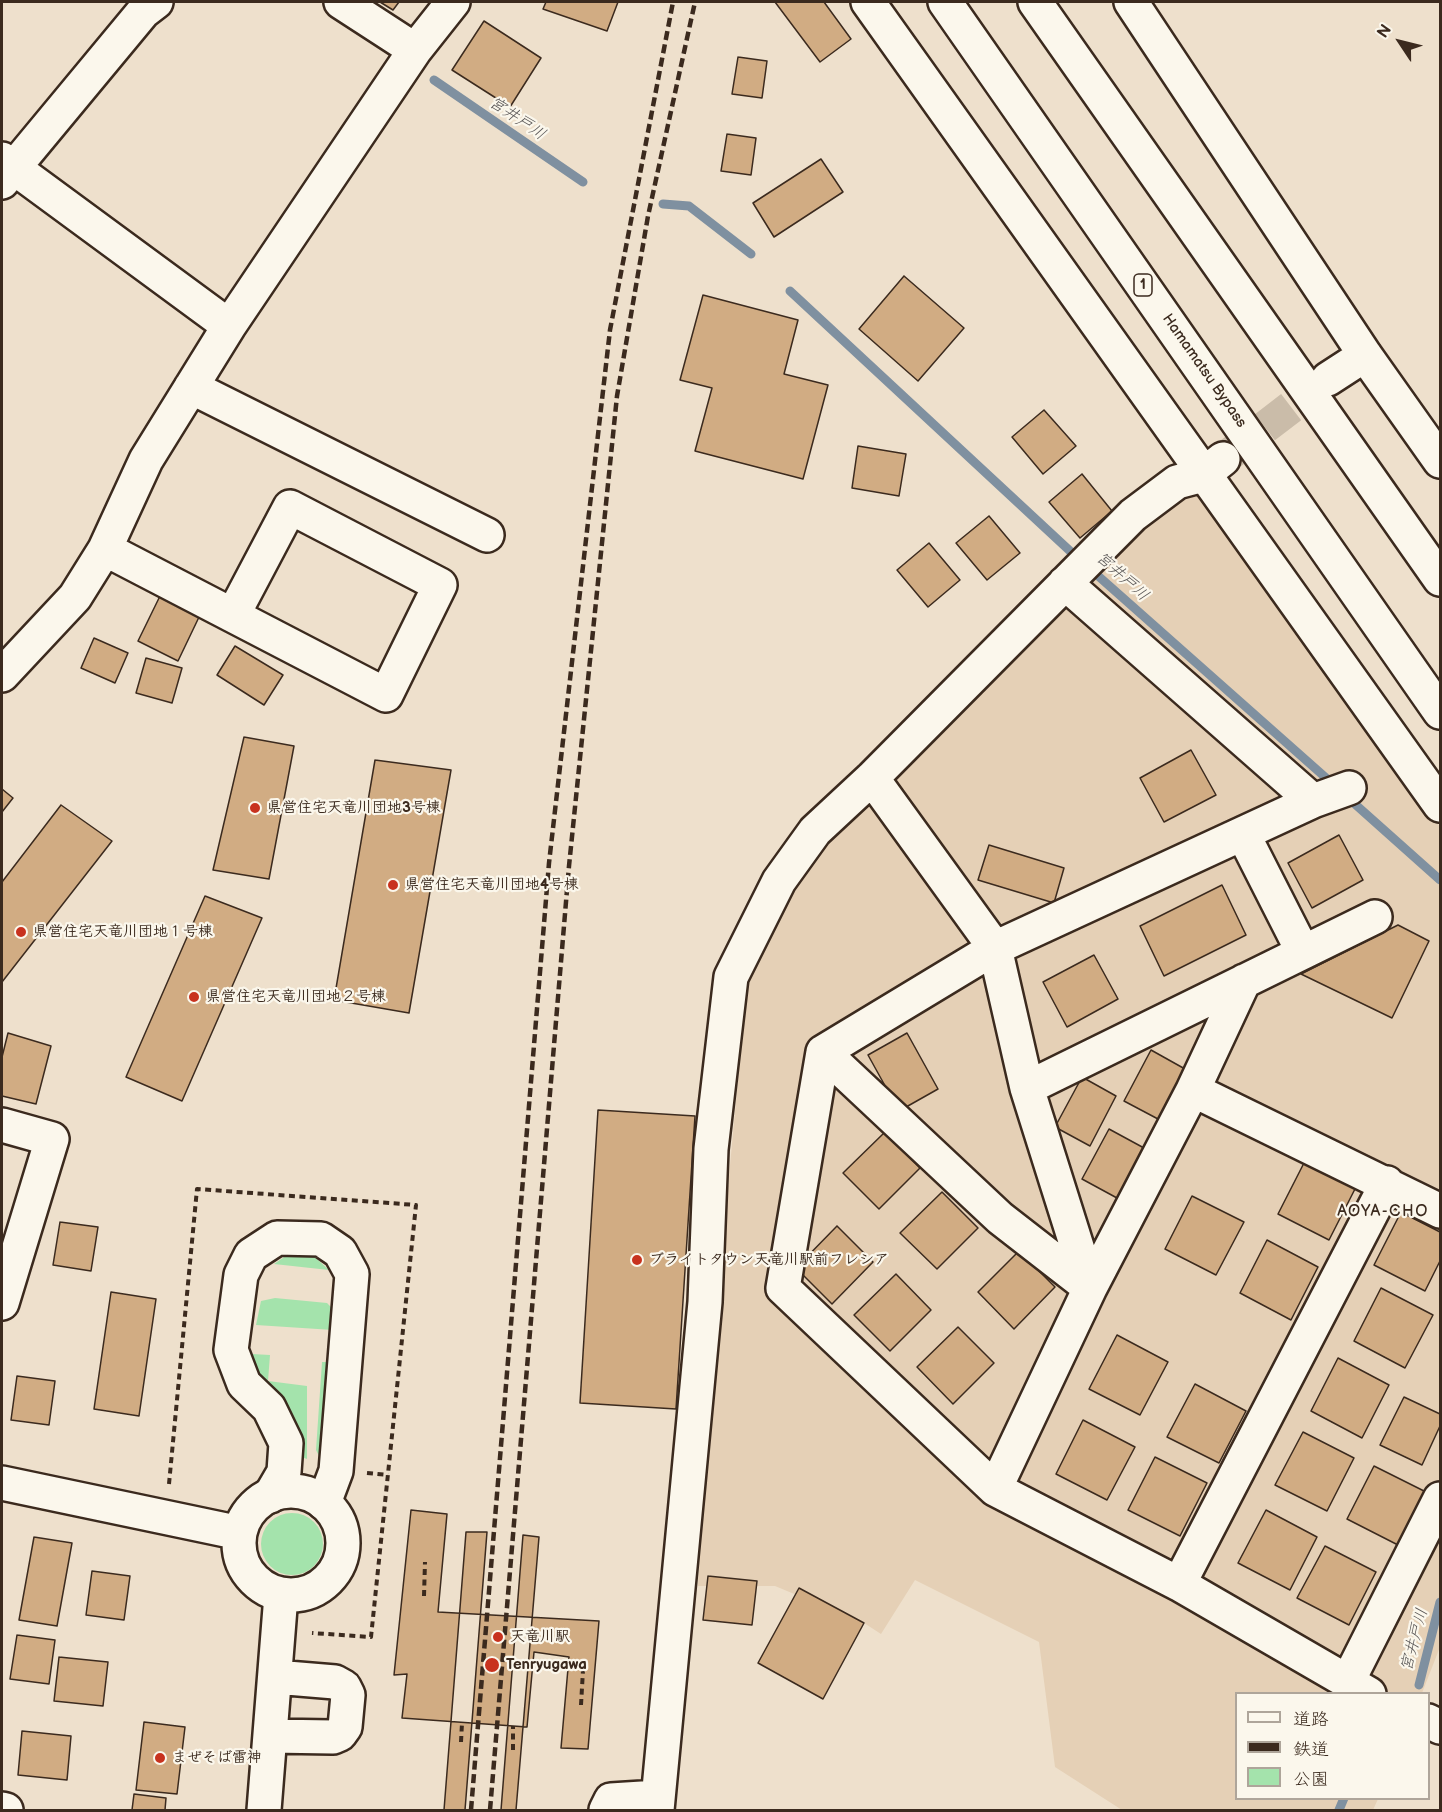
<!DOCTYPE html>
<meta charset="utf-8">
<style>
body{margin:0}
#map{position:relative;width:1442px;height:1812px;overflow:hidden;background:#eee0cc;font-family:"Balsamiq Sans","Klee One",sans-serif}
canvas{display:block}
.frame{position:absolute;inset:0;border:3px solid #3b2a1e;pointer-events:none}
.legend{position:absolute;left:1235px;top:1692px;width:195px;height:108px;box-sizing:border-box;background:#fbf7ec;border:2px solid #aea59a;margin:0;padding:8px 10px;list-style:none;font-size:18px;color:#3b2a1e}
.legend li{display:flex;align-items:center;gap:12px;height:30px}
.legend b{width:30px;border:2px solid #aea59a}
.north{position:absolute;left:1370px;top:12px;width:60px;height:60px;-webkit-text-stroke:4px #fbf7ec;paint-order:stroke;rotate:305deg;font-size:16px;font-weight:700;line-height:24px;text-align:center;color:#3b2a1e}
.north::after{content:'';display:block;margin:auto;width:21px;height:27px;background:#3b2a1e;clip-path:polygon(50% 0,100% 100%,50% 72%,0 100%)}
</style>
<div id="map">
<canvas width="1442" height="1812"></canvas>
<div class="frame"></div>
<ul class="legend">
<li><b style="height:8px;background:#fbf7ec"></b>道路</li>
<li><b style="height:8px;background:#3b2a1e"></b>鉄道</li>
<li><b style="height:16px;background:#a4e3ac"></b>公園</li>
</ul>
<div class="north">N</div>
</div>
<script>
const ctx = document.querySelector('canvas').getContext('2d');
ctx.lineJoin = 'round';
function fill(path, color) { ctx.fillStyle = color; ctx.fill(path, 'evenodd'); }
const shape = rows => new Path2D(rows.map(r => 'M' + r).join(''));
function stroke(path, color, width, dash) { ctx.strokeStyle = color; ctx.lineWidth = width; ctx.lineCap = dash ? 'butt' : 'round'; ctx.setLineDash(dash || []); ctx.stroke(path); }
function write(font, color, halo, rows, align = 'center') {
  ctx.font = font + ' "Balsamiq Sans","Klee One",sans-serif'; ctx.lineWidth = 4.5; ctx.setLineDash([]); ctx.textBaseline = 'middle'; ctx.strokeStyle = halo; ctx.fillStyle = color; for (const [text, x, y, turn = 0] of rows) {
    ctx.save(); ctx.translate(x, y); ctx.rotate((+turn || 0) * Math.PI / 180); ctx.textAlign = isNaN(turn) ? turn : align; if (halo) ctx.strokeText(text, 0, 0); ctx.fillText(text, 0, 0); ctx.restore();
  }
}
const built = shape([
 [1185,490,1214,498,1440,827,1440,1647,1422,1693,1236,1694,1236,1798,1378,1799,1373,1810,1122,1810,1055,1767,1039,1642,915,1580,881,1634,864,1623,775,1586,698,1586,703,1454,747,984,780,908,813,851,1161,503]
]);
const green = shape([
 [308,1251,329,1270,274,1264,290,1253],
 [275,1298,327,1303,336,1312,333,1330,256,1325,261,1301],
 [252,1354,270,1355,268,1381,307,1386,307,1459,299,1456,294,1420,251,1367],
 [322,1362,329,1362,321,1460,316,1450],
 '261 1544a31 31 0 1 1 62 0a31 31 0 1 1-62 0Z'
]);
const stream = shape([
 [434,80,583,182],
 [663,204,689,206,751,254],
 [790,291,1070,551,1334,785],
 [1347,797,1440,880],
 [1419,1685,1440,1602],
 [1339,1810,1344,1798]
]);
const building = shape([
 [380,2,399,2,393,10,380,2],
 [546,2,618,2,607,31,543,9,546,2],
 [775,2,824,2,851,39,820,62,775,2],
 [484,21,541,58,510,107,452,70,484,21],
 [738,57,767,61,762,98,732,94,738,57],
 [727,134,756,138,751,175,721,171,727,134],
 [821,159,843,192,774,237,753,203,821,159],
 [904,276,964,328,918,381,859,329,904,276],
 [703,295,798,320,784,374,828,385,803,479,695,451,712,388,680,380,703,295],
 [1044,410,1076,446,1043,474,1012,437,1044,410],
 [858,446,906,454,899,496,852,488,858,446],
 [1082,474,1112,511,1080,538,1049,502,1082,474],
 [989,516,1020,553,987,580,956,543,989,516],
 [929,543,960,580,928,607,897,570,929,543],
 [160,596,200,615,178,661,138,641,160,596],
 [94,638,128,653,115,683,81,668,94,638],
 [235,646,283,675,264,705,217,675,235,646],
 [146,658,182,668,172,703,136,693,146,658],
 [244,737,294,746,269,879,213,870,244,737],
 [1191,750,1216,795,1164,822,1140,778,1191,750],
 [375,760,451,770,409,1013,334,1000,375,760],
 [2,789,13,798,2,812,2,789],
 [61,805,112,841,2,982,2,882,61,805],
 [1339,835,1363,880,1312,908,1288,863,1339,835],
 [989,845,1064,868,1054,903,978,880,989,845],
 [1222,885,1246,935,1164,976,1140,926,1222,885],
 [205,896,262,918,182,1101,126,1077,205,896],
 [1398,925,1429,941,1392,1018,1301,974,1398,925],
 [1094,955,1118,999,1067,1027,1043,982,1094,955],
 [8,1033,51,1046,36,1104,2,1096,2,1057,8,1033],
 [907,1033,938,1089,899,1111,868,1055,907,1033],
 [1151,1050,1185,1069,1158,1119,1124,1101,1151,1050],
 [1082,1077,1116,1096,1090,1146,1055,1127,1082,1077],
 [598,1110,695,1116,676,1409,580,1403,598,1110],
 [1109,1129,1144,1148,1117,1198,1082,1179,1109,1129],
 [885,1132,920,1168,879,1209,843,1173,885,1132],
 [1305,1161,1356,1187,1329,1240,1278,1214,1305,1161],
 [942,1192,978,1228,937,1269,900,1233,942,1192],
 [1192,1196,1244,1222,1216,1275,1165,1249,1192,1196],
 [1401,1212,1440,1232,1440,1261,1425,1291,1374,1265,1401,1212],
 [60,1222,98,1227,91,1271,53,1265,60,1222],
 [837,1226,873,1262,832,1304,796,1268,837,1226],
 [1267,1240,1318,1267,1291,1320,1240,1293,1267,1240],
 [1019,1251,1055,1287,1014,1329,978,1292,1019,1251],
 [896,1274,931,1310,890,1351,854,1315,896,1274],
 [1381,1288,1433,1315,1405,1368,1354,1341,1381,1288],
 [111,1292,156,1299,139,1416,94,1409,111,1292],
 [958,1327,994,1363,953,1404,917,1367,958,1327],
 [1117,1335,1168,1362,1140,1415,1089,1389,1117,1335],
 [1338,1358,1389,1385,1362,1438,1311,1411,1338,1358],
 [17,1376,55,1381,49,1425,11,1420,17,1376],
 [1195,1384,1246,1411,1219,1463,1167,1437,1195,1384],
 [1404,1397,1440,1414,1440,1426,1422,1465,1380,1445,1404,1397],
 [1083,1420,1135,1447,1107,1500,1056,1474,1083,1420],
 [1303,1432,1354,1458,1327,1511,1275,1485,1303,1432],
 [1155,1457,1207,1483,1180,1536,1128,1510,1155,1457],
 [1374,1466,1426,1492,1398,1545,1347,1519,1374,1466],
 [411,1510,447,1514,438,1612,599,1621,588,1749,561,1748,569,1657,534,1652,527,1727,402,1718,407,1674,394,1675,411,1510],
 [1266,1510,1317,1537,1290,1590,1238,1563,1266,1510],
 [466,1532,487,1532,465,1810,444,1810,466,1532],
 [523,1535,539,1537,516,1810,501,1810,523,1535],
 [34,1537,72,1543,57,1626,19,1620,34,1537],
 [1325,1546,1376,1572,1349,1625,1297,1598,1325,1546],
 [92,1571,130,1576,124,1620,86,1615,92,1571],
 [708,1576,757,1581,752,1625,703,1620,708,1576],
 [799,1588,864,1623,823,1699,758,1663,799,1588],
 [17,1635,55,1640,49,1684,10,1679,17,1635],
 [59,1657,108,1662,103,1706,54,1701,59,1657],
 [144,1722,185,1727,177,1794,136,1790,144,1722],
 [22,1731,71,1736,67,1780,18,1775,22,1731],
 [134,1794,166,1798,165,1810,132,1810,134,1794]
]);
const minorTunnel = shape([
 [1226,457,1328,379]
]);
const path = shape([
 [367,1473,388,1475],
 [169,1484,197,1189,416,1205,371,1637,312,1633],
 [424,1596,425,1562],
 [581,1705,583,1670],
 [461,1742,462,1723],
 [513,1750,513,1726]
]);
const minor = shape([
 [341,2,415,50],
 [868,2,1440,805],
 [1131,2,1365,355,1440,461],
 [2,159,229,326],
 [2,182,143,12,156,2],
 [1328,379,1365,355],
 [191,387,487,535],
 [105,549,386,695,440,585,290,507,233,615],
 [1065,583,1313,801],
 [2,675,75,597,105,549,146,460,229,326,415,50,453,2],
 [872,778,995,948,823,1052,1000,1218,1090,1288],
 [1243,834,1303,952],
 [823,1052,783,1288,995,1489],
 [1027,1088,1375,917],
 [1193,1090,1244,981],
 [2,1125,52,1139,2,1303],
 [1090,1288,1027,1088,995,948,1313,801,1349,788],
 [270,1496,284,1472,286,1443,269,1408,244,1384,231,1350,241,1275,251,1255,277,1238,321,1239,340,1252,352,1274,336,1471,324,1503],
 [1179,1584,1387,1183],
 [1347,1683,1440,1499],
 [1369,1694,1179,1584,995,1489,1090,1288,1193,1090,1440,1211],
 [1428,1721,1440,1727],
 [270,1736,333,1737,340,1734,345,1727,348,1695,344,1687,335,1682,275,1677],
 [2,1809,6,1810],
 [264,1810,281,1595],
 [606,1810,611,1800,658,1797],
 [657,1810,705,1302,711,1149,731,977,779,881,815,831,872,778,1133,515,1177,482,1203,475,1223,459]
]);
const major = shape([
 [2,1483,240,1533],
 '239 1543a52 52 0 1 1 104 0a52 52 0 1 1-104 0Z'
]);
const highway = shape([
 [945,2,1440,712],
 [1035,2,1440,579]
]);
const rail = shape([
 [471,1810,549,863,610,330,673,2],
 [490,1810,569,866,617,396,648,216,695,2]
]);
const markers = [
 [255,808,6,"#c8321e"],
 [393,885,6,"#c8321e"],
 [21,932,6,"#c8321e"],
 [194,997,6,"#c8321e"],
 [637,1260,6,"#c8321e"],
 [498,1637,6,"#c8321e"],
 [492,1665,8,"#c8321e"],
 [160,1758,6,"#c8321e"]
];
const shields = [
 [1143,285,18]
];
const shieldNames = [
 ["1",1143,285]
];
const streetNames = [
 ["Hamamatsu Bypass",1204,371,55]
];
const poiNames = [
 ["県営住宅天竜川団地3号棟",267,808],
 ["県営住宅天竜川団地4号棟",405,885],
 ["県営住宅天竜川団地１号棟",33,932],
 ["県営住宅天竜川団地２号棟",206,997],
 ["ブライトタウン天竜川駅前フレシア",649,1260],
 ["天竜川駅",510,1637],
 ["Tenryugawa",506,1665],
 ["まぜそば雷神",172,1758]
];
const waterNames = [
 ["宮井戸川",517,119,34],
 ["宮井戸川",1122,577,42],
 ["宮井戸川",1415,1640,-75]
];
const neighbourhoodNames = [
 ["AOYA-CHO",1383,1212]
];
fill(built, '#e5d0b6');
fill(green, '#a4e3ac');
stroke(stream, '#7f90a0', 9);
fill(building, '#d1ac83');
stroke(building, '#3b2a1e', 1.5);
stroke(minorTunnel, '#cabca9', 33, [33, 16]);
stroke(minor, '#3b2a1e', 38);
stroke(major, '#3b2a1e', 38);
stroke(highway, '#3b2a1e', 38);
stroke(path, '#3b2a1e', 4, [6, 4.5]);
stroke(minor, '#fbf7ec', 33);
stroke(major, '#fbf7ec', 33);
stroke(highway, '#fbf7ec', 33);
stroke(rail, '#3b2a1e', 4.5, [9, 4.5]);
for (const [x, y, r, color] of markers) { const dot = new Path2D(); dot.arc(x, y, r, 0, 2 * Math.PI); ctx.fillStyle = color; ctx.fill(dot); stroke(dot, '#fbf7ec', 2); }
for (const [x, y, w] of shields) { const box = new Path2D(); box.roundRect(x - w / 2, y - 11, w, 22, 4.5); ctx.fillStyle = '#fbf7ec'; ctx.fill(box); stroke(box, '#3b2a1e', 1.5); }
write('bold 14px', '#3b2a1e', null, shieldNames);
write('15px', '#3b2a1e', '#fbf7ec', streetNames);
write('bold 15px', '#3b2a1e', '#fbf7ec', poiNames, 'left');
write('italic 16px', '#575454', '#fbf7ec', waterNames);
ctx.letterSpacing = '1.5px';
write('16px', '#3b2a1e', '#fbf7ec', neighbourhoodNames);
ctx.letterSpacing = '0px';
</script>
